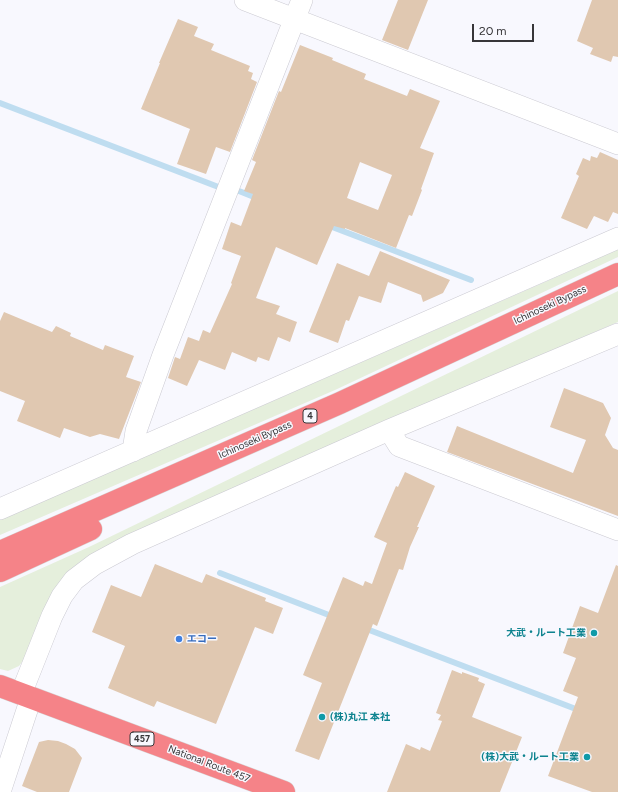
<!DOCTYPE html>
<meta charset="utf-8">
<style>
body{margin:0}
#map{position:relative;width:618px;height:792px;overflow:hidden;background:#f8f8fe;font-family:Figtree,sans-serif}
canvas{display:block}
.scale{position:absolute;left:472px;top:24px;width:62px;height:18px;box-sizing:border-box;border:2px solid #373639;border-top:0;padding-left:5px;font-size:12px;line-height:14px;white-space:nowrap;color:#373639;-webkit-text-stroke:3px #f8f8fe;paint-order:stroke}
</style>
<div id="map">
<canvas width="618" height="792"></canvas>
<div class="scale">20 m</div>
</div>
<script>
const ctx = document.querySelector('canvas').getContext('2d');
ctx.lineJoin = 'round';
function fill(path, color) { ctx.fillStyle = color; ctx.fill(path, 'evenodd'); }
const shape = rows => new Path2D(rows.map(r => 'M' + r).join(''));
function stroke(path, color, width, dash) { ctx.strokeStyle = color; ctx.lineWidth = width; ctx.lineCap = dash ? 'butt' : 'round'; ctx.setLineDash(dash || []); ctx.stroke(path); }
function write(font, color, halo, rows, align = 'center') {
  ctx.font = font + ' Figtree,"Noto Sans JP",sans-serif'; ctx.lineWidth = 3; ctx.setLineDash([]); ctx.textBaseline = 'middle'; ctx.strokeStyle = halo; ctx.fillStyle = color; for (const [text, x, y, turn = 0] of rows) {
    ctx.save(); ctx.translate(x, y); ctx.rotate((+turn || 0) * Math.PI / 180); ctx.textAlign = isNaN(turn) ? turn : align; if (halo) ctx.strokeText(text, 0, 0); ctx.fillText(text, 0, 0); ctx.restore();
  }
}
const green = shape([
 [618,248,618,257,335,390,0,535,0,520,570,271],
 [618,291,618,322,385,423,112,544,19,666,8,671,0,669,0,587,89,547]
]);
const stream = shape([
 [0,103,221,188,239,191,259,199],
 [327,225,471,280],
 [220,573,334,617],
 [364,628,581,711]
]);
const building = shape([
 [398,0,428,0,408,50,382,40],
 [592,0,618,0,618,57,613,56,611,62,590,54,593,48,577,41],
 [178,19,198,27,194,36,214,44,211,50,250,66,248,71,253,73,251,79,257,82,230,152,216,147,206,174,177,164,190,129,141,109,160,63,159,63],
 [300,45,333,58,332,60,366,74,364,79,407,96,410,89,440,101,420,148,434,153,421,189,422,190,412,216,409,215,396,248,345,228,345,229,334,226,317,265,276,247,256,298,280,306,276,314,297,322,290,342,278,337,269,361,258,357,256,362,232,352,225,370,199,360,187,386,168,378,175,357,180,359,188,337,199,341,203,330,210,333,232,284,231,283,241,256,222,249,231,222,241,226,253,194,244,191,256,162,252,160,279,91,281,92],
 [360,162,392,175,378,210,347,198],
 [600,152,618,160,618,214,613,212,608,222,594,216,587,229,561,218,579,176,576,174,583,158,590,161,591,156,597,158],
 [380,251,450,280,443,293,423,302,421,295,388,282,381,303,359,296,349,321,346,320,338,343,309,332,337,263,369,276],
 [4,312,52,332,56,326,71,333,70,336,103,350,105,345,134,356,126,377,141,382,119,439,100,434,90,437,64,428,60,438,17,421,25,401,0,391,0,321],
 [564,388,603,403,611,418,605,435,613,448,618,450,618,516,447,452,457,426,573,473,586,440,550,427],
 [405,472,435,486,417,527,419,527,410,547,403,570,399,569,377,626,373,624,319,760,295,751,322,683,303,675,343,577,363,586,365,581,372,584,387,543,374,537,396,486,398,487],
 [155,564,202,583,206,574,266,598,265,601,283,608,273,634,255,627,216,724,157,701,154,707,108,688,125,646,92,632,111,585,141,597],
 [616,565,618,566,618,792,592,792,548,776,578,697,563,691,576,658,563,653,580,606,598,613],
 [452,670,462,674,462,672,479,678,478,681,485,684,472,717,522,737,500,792,387,792,406,744,420,750,421,747,430,751,442,721,438,720,441,715,436,713],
 [48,740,58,741,66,744,75,749,82,758,69,792,37,792,22,786,39,742]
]);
const minor = shape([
 [245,0,618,144],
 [389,430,399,446,618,530],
 [133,451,136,431,163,355,302,0],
 [0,509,618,238],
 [21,694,52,616,62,596,74,580,95,564,132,544,389,430,618,334],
 [0,792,31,698]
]);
const highway = shape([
 [0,552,340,403,618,274],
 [0,571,91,529],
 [0,686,284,792]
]);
const markers = [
 [594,633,4,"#0f9aa8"],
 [179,639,4,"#3f7fe0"],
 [322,717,4,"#0f9aa8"],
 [587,757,4,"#0f9aa8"]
];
const shields = [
 [310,416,14],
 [142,739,24]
];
const shieldNames = [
 ["4",310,416],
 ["457",142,739]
];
const streetNames = [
 ["Ichinoseki Bypass",550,305,-25],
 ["Ichinoseki Bypass",255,440,-24],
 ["National Route 457",209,764,21]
];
const cultureNames = [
 ["大武・ルート工業",586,633],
 ["(株)丸江 本社",330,717,"left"],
 ["(株)大武・ルート工業",579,757]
];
const shopNames = [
 ["エコー",187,639]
];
fill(green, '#e5efdc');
stroke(stream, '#bfddf0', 6);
fill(building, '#e0c8b1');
stroke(minor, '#cbcad2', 22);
stroke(highway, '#d7d7d7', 23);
stroke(minor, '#fff', 21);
stroke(highway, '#f58388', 22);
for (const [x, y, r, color] of markers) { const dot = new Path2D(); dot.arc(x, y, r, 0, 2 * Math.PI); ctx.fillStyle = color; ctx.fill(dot); stroke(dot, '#f8f8fe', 1.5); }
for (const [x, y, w] of shields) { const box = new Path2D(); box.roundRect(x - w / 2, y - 7, w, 14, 3); ctx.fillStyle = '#f8f8fe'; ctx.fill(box); stroke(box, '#373639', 1); }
write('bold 9px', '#373639', null, shieldNames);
write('10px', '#373639', '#f8f8fe', streetNames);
write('bold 10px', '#0d838f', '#f8f8fe', cultureNames, 'right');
write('bold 10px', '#366cbe', '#f8f8fe', shopNames, 'left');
</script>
